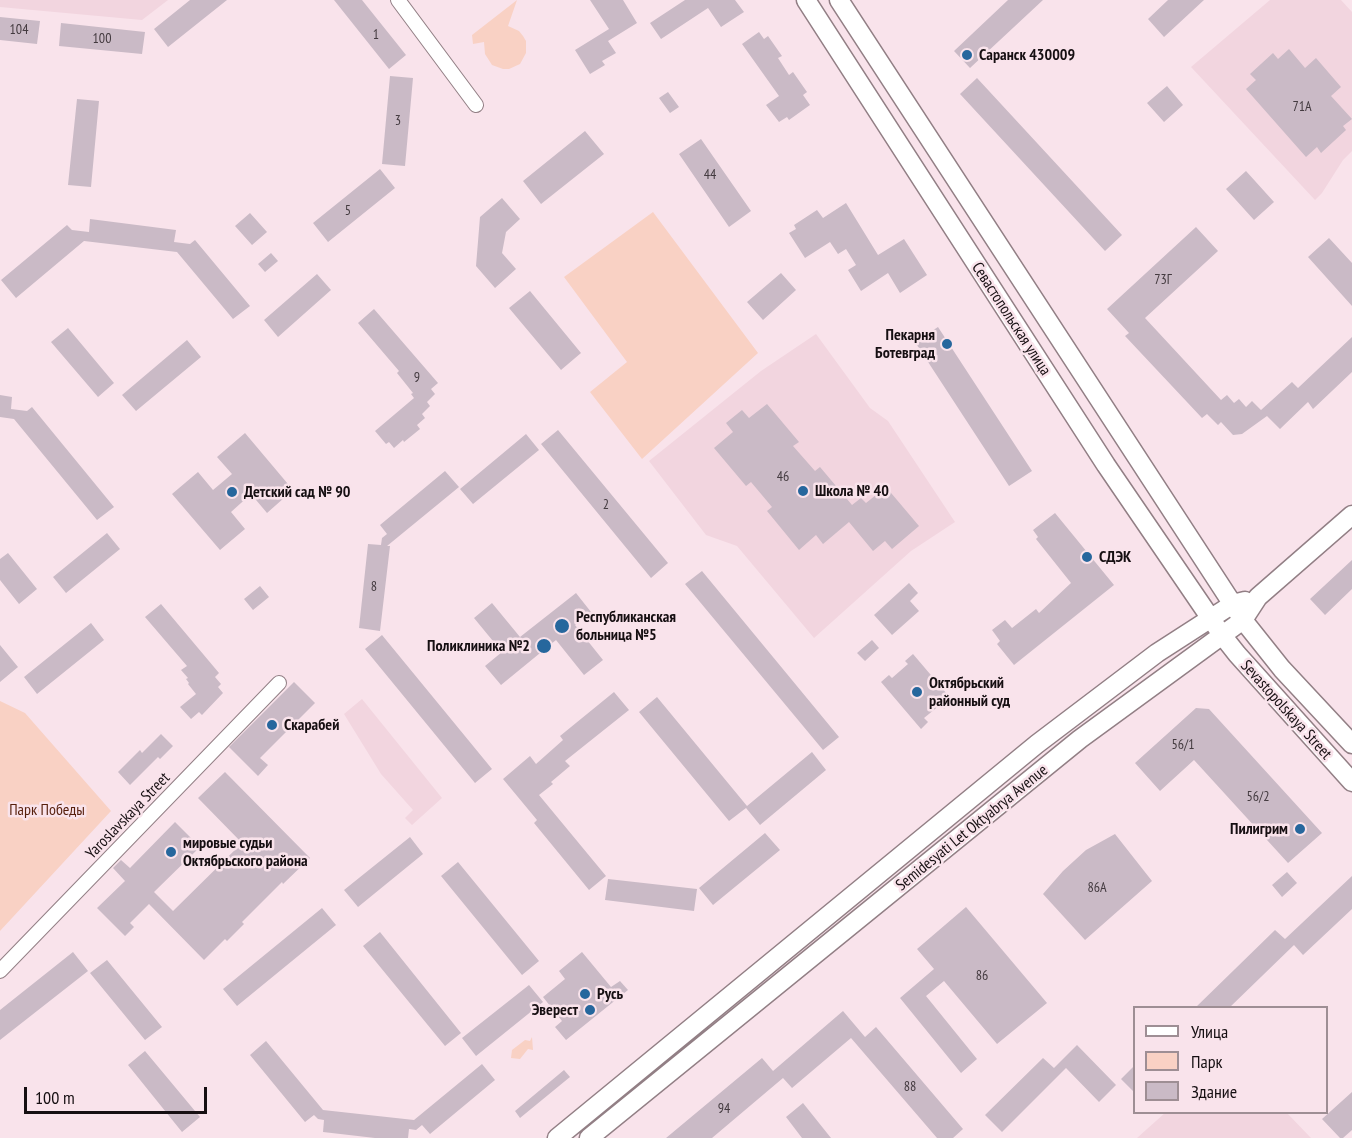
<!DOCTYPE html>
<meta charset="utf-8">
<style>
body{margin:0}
#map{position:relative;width:1352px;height:1138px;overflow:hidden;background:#f9e3eb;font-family:"PT Sans Narrow",sans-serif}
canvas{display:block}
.legend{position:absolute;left:1133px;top:1006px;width:195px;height:108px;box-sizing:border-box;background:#f9e3eb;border:2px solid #9e8e94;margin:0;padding:8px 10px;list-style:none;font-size:18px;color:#160f12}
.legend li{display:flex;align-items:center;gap:12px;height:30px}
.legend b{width:30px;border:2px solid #9e8e94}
.scale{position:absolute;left:24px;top:1087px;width:183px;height:27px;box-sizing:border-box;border:3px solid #160f12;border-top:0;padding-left:8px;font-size:18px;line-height:21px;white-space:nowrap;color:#160f12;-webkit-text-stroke:4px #f9e3eb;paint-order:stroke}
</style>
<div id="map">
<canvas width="1352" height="1138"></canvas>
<ul class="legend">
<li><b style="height:8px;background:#fff"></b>Улица</li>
<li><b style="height:16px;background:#f9d1c4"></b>Парк</li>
<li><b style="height:16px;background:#cabac6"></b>Здание</li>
</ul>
<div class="scale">100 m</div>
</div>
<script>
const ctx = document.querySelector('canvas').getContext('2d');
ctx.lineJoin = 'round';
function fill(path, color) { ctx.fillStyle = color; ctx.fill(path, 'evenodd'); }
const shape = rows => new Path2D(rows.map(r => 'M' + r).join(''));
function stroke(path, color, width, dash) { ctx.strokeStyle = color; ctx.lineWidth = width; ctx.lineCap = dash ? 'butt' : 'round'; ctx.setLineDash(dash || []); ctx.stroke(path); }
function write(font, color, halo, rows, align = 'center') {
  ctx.font = font + ' "PT Sans Narrow",sans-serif'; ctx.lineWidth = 5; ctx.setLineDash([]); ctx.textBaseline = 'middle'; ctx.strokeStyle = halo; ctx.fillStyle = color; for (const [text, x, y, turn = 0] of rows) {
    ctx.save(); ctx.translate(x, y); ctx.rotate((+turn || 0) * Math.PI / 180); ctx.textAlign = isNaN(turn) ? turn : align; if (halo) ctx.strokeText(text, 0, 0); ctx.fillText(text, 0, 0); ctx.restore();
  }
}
const built = shape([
 [0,0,168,0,142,20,0,7],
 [1270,0,1341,0,1352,12,1352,151,1343,160,1322,193,1315,200,1191,67],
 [816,334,870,408,888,421,955,522,911,551,814,638,737,546,706,535,649,461,761,371],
 [362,699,442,798,412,825,405,818,413,810,381,774,344,714],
 [1166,1112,1287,1113,1311,1138,1137,1138]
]);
const green = shape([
 [517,0,508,26,519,31,523,36,526,41,526,53,520,64,509,69,503,69,492,65,485,54,484,42,473,44,472,35],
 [653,212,758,353,642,459,590,392,627,362,564,277],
 [0,701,25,713,111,811,0,931],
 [532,1037,533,1050,528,1049,520,1059,511,1058,512,1050,525,1040,530,1041]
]);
const building = shape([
 [190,0,227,0,168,47,154,29],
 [334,0,362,0,406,55,389,69],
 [590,0,623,0,637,23,608,41,616,53,602,61,605,65,590,74,575,50,609,29],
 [685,0,735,0,744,12,721,27,708,8,661,39,650,23],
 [1008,0,1043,0,970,68,954,51],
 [1168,0,1204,0,1164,37,1148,19],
 [0,17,40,21,37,44,0,40],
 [61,23,145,32,142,54,59,46],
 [759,32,764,39,768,36,782,56,778,58,789,75,793,72,807,92,803,95,810,105,789,120,787,117,779,122,766,105,779,96,742,44],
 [1289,49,1305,68,1316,58,1341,87,1331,96,1352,119,1343,126,1346,130,1321,153,1317,147,1306,157,1246,89,1256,80,1250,74,1273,53,1278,59],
 [390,76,413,78,405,166,382,164],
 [977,78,1122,235,1105,251,960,94],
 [1167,86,1183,105,1164,122,1147,103],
 [668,92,679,107,670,113,659,98],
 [77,99,99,101,91,187,68,185],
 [585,131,604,154,541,204,523,181],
 [701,139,751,211,729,227,679,154],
 [380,169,395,188,328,242,313,223],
 [1246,171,1274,202,1254,220,1226,189],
 [502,198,520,219,506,232,502,253,516,269,495,288,476,266,480,217],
 [846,203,878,255,904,239,927,275,900,293,888,273,861,291,848,270,856,265,846,249,838,254,830,242,805,258,789,233,796,229,794,225,817,210,823,218],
 [250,213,267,232,252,245,235,226],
 [90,219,176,230,174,242,190,244,195,240,250,306,233,319,177,252,84,241,16,298,1,280,67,225,72,230,89,232],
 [1196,227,1218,251,1145,318,1221,400,1227,395,1234,403,1239,399,1246,407,1252,401,1261,410,1292,382,1298,388,1352,337,1352,372,1313,409,1308,402,1280,429,1267,416,1242,434,1233,435,1221,422,1218,425,1207,414,1202,418,1125,336,1129,333,1107,309],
 [1329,238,1352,263,1352,306,1308,257],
 [271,253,278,261,265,272,258,264],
 [781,273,796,290,763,320,747,302],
 [317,274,331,290,278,337,264,320],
 [530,291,581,353,561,370,509,308],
 [374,309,438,383,431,389,435,394,427,402,430,406,422,414,425,418,417,425,420,429,404,442,403,440,394,448,389,442,386,444,375,431,414,398,411,394,413,393,397,373,399,371,358,323],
 [938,327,1032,471,1009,486,915,342],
 [68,328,114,383,98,397,51,342],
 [187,340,201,357,136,411,122,395],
 [0,395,12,397,11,409,27,411,32,407,114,507,97,520,14,419,0,417],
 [767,404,799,442,793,446,815,471,820,467,852,505,861,498,866,503,886,487,919,526,892,549,885,541,873,551,849,522,823,544,816,535,799,550,767,511,772,507,751,482,746,486,714,448,733,432,726,423,742,410,749,418],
 [558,430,668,563,651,578,541,444],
 [245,433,293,490,267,513,251,494,231,512,245,529,220,550,172,494,198,472,213,490,232,474,217,457],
 [526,434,539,450,473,504,460,489],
 [445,471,459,487,387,546,390,546,380,631,359,628,368,544,381,545,382,538,387,534,380,525],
 [1055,513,1114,585,1014,665,997,644,1000,641,992,630,1005,620,1012,628,1036,609,1039,613,1071,583,1036,539,1038,537,1033,530],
 [107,533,120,549,66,593,53,577],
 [8,553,37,589,19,604,0,580,0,559],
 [1352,560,1352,589,1325,615,1310,599],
 [702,571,839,737,823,750,685,584],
 [909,583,918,593,910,601,919,611,892,635,874,615],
 [260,586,269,597,253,610,244,599],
 [576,593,591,612,575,625,603,660,584,675,556,640,501,685,485,666,502,652,474,618,492,603,520,637],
 [161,604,219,673,215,677,221,684,218,687,223,693,202,715,199,712,191,719,180,707,196,694,188,684,189,683,186,679,188,678,181,670,187,666,145,617],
 [91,623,104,640,37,694,24,677],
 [382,635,492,769,475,783,365,649],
 [872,640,879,648,865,661,857,653],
 [0,645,18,667,0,682],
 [913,654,953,701,944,709,940,705,924,718,928,722,921,729,881,682,889,675,892,678,908,664,905,661],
 [294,682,315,703,260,758,268,765,258,776,229,747],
 [614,692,629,710,565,761,570,766,551,782,553,784,539,795,606,876,589,890,534,823,537,820,503,779,530,756,536,764,563,740,560,736],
 [657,697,747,806,812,752,826,770,760,825,746,808,729,821,639,712],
 [1196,708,1209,709,1322,833,1288,863,1194,760,1160,791,1135,763],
 [161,734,173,746,160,759,158,757,130,785,118,772,140,750,142,753],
 [225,772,310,858,283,884,282,882,242,922,244,924,227,941,225,939,204,960,149,904,130,923,134,927,125,936,97,908,125,881,113,868,121,860,130,868,175,822,200,847,154,892,173,911,242,843,198,798],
 [765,833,780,850,713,905,699,888],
 [1115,834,1152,881,1085,940,1043,894,1063,871,1086,850],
 [410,837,423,854,358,907,344,890],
 [458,862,539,961,522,975,441,876],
 [1287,872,1297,883,1282,897,1272,885],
 [1352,876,1352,909,1303,955,1294,945,1229,1008,1195,1008,1275,930,1285,939],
 [608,879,697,889,694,911,605,900],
 [966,907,1047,1003,997,1044,944,981,926,996,977,1059,961,1073,900,998,934,969,917,949],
 [322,908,336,925,237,1006,223,989],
 [380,932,461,1033,445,1046,363,946],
 [73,952,88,971,0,1040,0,1010],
 [582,952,611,987,620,981,628,990,566,1040,555,1027,562,1021,543,997,565,979,559,971],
 [107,960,162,1027,145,1040,90,973],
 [529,985,543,1002,476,1056,462,1038],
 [843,1011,865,1037,876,1027,963,1129,953,1138,937,1138,851,1038,792,1088,783,1078,712,1138,666,1138,762,1058,773,1071],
 [266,1041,323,1110,414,1120,482,1064,495,1080,430,1134,422,1125,416,1130,409,1129,408,1138,375,1138,323,1132,324,1120,318,1119,314,1115,305,1122,250,1055],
 [1077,1045,1116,1085,1099,1102,1066,1068,1002,1132,985,1115,1043,1058,1054,1068],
 [145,1051,200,1117,182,1132,128,1065],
 [1134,1066,1134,1092,1121,1079],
 [564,1070,570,1077,520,1118,515,1111],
 [1352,1092,1352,1130,1343,1138,1340,1138,1322,1119],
 [803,1103,831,1138,802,1138,786,1117]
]);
const street = shape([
 [398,0,476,105],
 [0,971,279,683]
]);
const secondary = shape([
 [806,0,1106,465,1222,635,1237,654,1352,782],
 [839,0,1243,620,1282,669,1352,744],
 [557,1138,1037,744,1157,653,1233,604,1245,601],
 [589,1138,1080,739,1243,620,1258,597,1352,515]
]);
const markers = [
 [967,55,6,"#26679d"],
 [947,344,6,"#26679d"],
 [803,491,6,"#26679d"],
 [232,492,6,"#26679d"],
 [1087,557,6,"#26679d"],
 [562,626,8,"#26679d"],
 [544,646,8,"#26679d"],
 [917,692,6,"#26679d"],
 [272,725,6,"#26679d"],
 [1300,829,6,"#26679d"],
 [171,852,6,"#26679d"],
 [585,994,6,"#26679d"],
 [590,1010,6,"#26679d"]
];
const numberNames = [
 ["104",19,30],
 ["1",376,35],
 ["100",102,39],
 ["71А",1302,107],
 ["3",398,121],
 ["44",710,175],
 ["5",348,211],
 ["73Г",1163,280],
 ["9",417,378],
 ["46",783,477],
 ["2",606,505],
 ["8",374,587],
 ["56/1",1183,745],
 ["56/2",1258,797],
 ["86А",1097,888],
 ["86",982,976],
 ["88",910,1087],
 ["94",724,1109]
];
const poiNames = [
 ["Саранск 430009",979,55],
 ["Пекарня",935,335,"right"],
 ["Ботевград",935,353,"right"],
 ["Школа № 40",815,491],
 ["Детский сад № 90",244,492],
 ["СДЭК",1099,557],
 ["Республиканская",576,617],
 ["больница №5",576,635],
 ["Поликлиника №2",530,646,"right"],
 ["Октябрьский",929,683],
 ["районный суд",929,701],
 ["Скарабей",284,725],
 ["Пилигрим",1288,829,"right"],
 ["мировые судьи",183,843],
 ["Октябрьского района",183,861],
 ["Русь",597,994],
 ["Эверест",578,1010,"right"]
];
const streetNames = [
 ["Севастопольская улица",1011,319,57],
 ["Sevastopolskaya Street",1286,710,48],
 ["Yaroslavskaya Street",128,816,-46],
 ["Semidesyati Let Oktyabrya Avenue",972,828,-39]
];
const parkNames = [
 ["Парк Победы",47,810]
];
fill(built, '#f2d5df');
fill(green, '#f9d1c4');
fill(building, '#cabac6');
stroke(street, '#927f85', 16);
stroke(secondary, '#927f85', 21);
stroke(street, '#fff', 14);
stroke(secondary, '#fff', 18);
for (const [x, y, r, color] of markers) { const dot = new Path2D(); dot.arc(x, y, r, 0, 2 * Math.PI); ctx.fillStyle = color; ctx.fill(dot); stroke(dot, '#f9e3eb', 2); }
write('14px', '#433a3f', null, numberNames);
write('bold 16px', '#160f12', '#f9e3eb', poiNames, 'left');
write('16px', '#160f12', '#f9e3eb', streetNames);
write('16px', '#561f0c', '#f9e3eb', parkNames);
</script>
